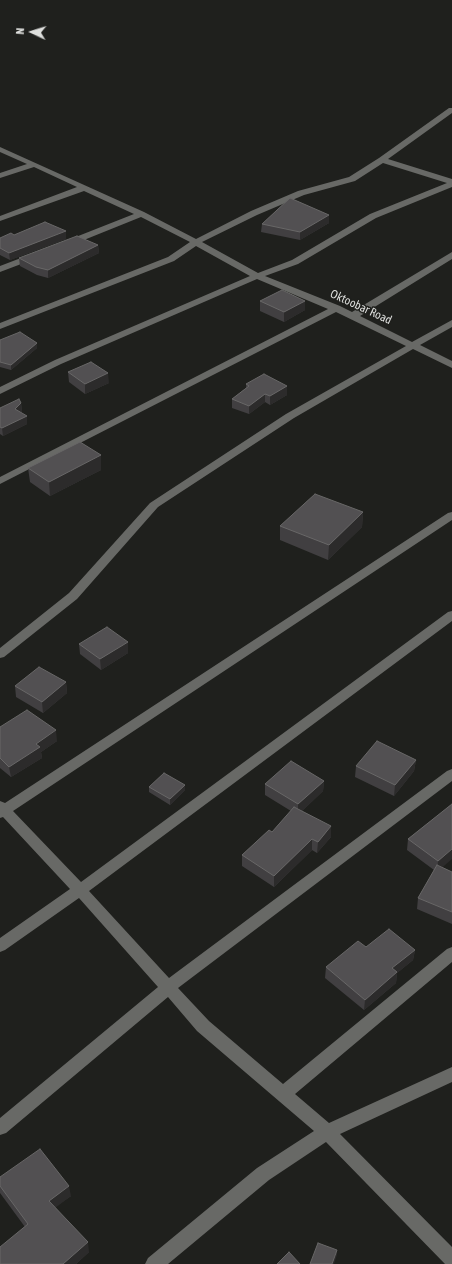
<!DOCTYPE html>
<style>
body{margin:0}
#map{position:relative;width:452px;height:1264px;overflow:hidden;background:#1f201d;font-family:"Asap Condensed",sans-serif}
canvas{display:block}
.north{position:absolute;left:12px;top:12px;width:40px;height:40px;-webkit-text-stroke:3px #1f201d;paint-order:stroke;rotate:274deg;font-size:11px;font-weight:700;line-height:16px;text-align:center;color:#dedfdd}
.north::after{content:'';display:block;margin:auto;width:14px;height:18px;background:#dedfdd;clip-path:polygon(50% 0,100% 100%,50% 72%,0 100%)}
</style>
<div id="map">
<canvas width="452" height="1264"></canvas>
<div class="north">N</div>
</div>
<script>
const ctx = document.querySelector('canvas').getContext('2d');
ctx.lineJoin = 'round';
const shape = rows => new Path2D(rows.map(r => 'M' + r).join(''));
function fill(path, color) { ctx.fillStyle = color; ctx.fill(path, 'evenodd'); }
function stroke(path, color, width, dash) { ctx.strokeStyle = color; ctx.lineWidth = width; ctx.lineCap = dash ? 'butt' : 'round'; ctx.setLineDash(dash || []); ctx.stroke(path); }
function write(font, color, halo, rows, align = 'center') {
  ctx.font = font + ' "Asap Condensed",sans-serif'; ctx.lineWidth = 3; ctx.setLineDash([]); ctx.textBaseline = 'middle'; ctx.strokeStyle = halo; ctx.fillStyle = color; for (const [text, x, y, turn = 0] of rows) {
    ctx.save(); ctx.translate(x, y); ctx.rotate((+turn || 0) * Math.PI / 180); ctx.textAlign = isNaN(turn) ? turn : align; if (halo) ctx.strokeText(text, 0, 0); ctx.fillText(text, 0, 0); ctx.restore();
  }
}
const minor = shape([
 [449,108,452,108,452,113,388,159,452,179,452,187,376,218,298,264,265,276,340,306,352,312,452,252,452,259,360,316,412,342,452,320,452,327,420,345,452,361,452,368,413,349,294,418,158,507,77,599,4,657,0,658,0,648,69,593,150,503,286,414,406,346,336,312,0,484,0,477,328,309,257,279,61,364,0,394,0,387,55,360,250,276,196,246,174,261,0,329,0,323,168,257,190,242,141,217,69,246,63,246,62,244,63,242,134,214,84,191,0,221,0,216,77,187,34,167,0,178,0,173,27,164,0,152,0,147,144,212,196,239,251,211,298,191,349,177,379,158,449,108],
 [383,163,447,183,370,214,292,260,258,273,202,242,257,215,304,195,355,181,383,163],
 [34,253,38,256,37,258,0,272,0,266,34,253],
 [452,512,452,520,13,811,81,882,448,612,452,611,452,621,89,891,169,978,447,771,452,769,452,781,178,988,209,1021,283,1084,447,949,452,947,452,962,295,1094,329,1123,452,1067,452,1082,340,1134,452,1247,452,1264,445,1264,326,1142,269,1180,168,1264,145,1264,148,1258,257,1168,314,1131,197,1031,168,997,6,1133,0,1135,0,1118,158,987,79,898,5,950,0,952,0,938,70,889,3,817,0,818,0,801,5,803,448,513,452,512]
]);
const wall = shape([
 [329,223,300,240,261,232,262,224],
 [14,235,66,239,10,260,0,255,0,238],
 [98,245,99,253,48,278,37,275,20,266,19,258],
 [260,301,305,301,305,310,284,322,260,311],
 [0,340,37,343,37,348,11,370,0,367],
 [68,372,109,383,85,394,69,382],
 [246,384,287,386,287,395,270,405,265,402,249,414,232,408,232,399,246,388],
 [21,403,22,411,21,412,27,424,3,436,0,434,0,408],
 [28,468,101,470,50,496,30,482],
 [363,512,362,527,328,560,280,540,280,526],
 [79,644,128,653,101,670,80,654],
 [66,682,67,693,43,713,16,697,15,686],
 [0,727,57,741,41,752,42,758,11,777,0,768],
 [416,760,414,771,394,796,355,777,356,766],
 [324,781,323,791,302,811,331,837,317,853,312,850,274,887,242,866,242,855,272,832,291,811,265,795,265,784],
 [185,785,185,790,170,805,149,792,149,787],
 [452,804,442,867,452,872,452,924,417,909,418,898,434,870,407,850,408,839],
 [366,947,415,950,413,960,397,973,396,983,364,1010,325,978,326,967],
 [0,1177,71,1196,55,1207,89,1252,76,1264,0,1264,25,1227,0,1193]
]);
const shadedWall = shape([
 [329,215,329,223,300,240,300,232],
 [66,231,66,239,10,260,9,253],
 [98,245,99,253,48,278,48,270],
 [305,301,305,310,284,322,284,312],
 [37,343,37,348,11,370,11,365],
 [108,373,109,383,85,394,85,384],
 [287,386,287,395,270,405,270,396],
 [265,394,265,402,249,414,249,406],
 [21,403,22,411,16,417,15,409],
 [27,416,27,424,3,436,2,428],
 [101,455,101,470,50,496,49,482],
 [363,512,362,527,328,560,329,545],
 [128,642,128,653,101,670,100,659],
 [66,682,67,693,43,713,42,702],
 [56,730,57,741,41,752,42,758,11,777,9,767,36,744],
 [416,760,414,771,394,796,395,785],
 [324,781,323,791,298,815,298,804],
 [185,785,185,790,170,805,170,799],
 [331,826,331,837,317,853,318,842],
 [312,839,312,850,274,887,274,876],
 [452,849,452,859,437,872,438,861],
 [415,950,413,960,397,973,396,983,364,1010,365,1000,392,968],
 [69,1186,71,1196,51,1211,49,1201],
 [88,1242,89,1252,76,1264,63,1264],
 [337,1250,337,1255,334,1264,332,1264]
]);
const building = shape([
 [290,198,329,215,300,232,262,224,290,198],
 [45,222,66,231,9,253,0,248,0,238,11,233,14,235,45,222],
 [77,236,98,245,48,270,36,267,19,258,77,236],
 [282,290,305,301,284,312,260,301,282,290],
 [20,332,37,343,11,365,0,362,0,340,20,332],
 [91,362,108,373,85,384,68,372,91,362],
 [264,374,287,386,270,396,265,394,249,406,232,399,249,386,246,384,264,374],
 [19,399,21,403,15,409,27,416,2,428,0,427,0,408,19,399],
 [80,442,101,455,49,482,28,468,80,442],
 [315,494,363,512,329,545,280,526,315,494],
 [107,627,128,642,100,659,79,644,107,627],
 [39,667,66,682,42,702,15,686,39,667],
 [27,710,56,730,36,744,40,747,9,767,0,758,0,727,27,710],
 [377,741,416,760,395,785,356,766,377,741],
 [291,761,324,781,298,804,265,784,291,761],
 [164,773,185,785,170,799,149,787,164,773],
 [452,804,452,849,438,861,408,839,452,804],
 [294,807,331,826,318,842,312,839,274,876,242,855,269,830,272,832,294,807],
 [437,865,452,872,452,912,418,898,437,865],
 [389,929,415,950,392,968,397,972,365,1000,326,967,358,941,366,947,389,929],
 [40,1149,69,1186,49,1201,88,1242,63,1264,0,1264,0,1247,28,1224,0,1186,0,1177,40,1149],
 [318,1243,337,1250,332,1264,310,1264,318,1243],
 [289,1252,300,1264,277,1264,289,1252]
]);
const farStreetnames = [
 ["Oktoobar Road",361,307,25]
];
fill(minor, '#686966');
fill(wall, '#413f41');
fill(shadedWall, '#2c2b2b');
fill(building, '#525052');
stroke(building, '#686767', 1);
write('12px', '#dedfdd', '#1f201d', farStreetnames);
</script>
